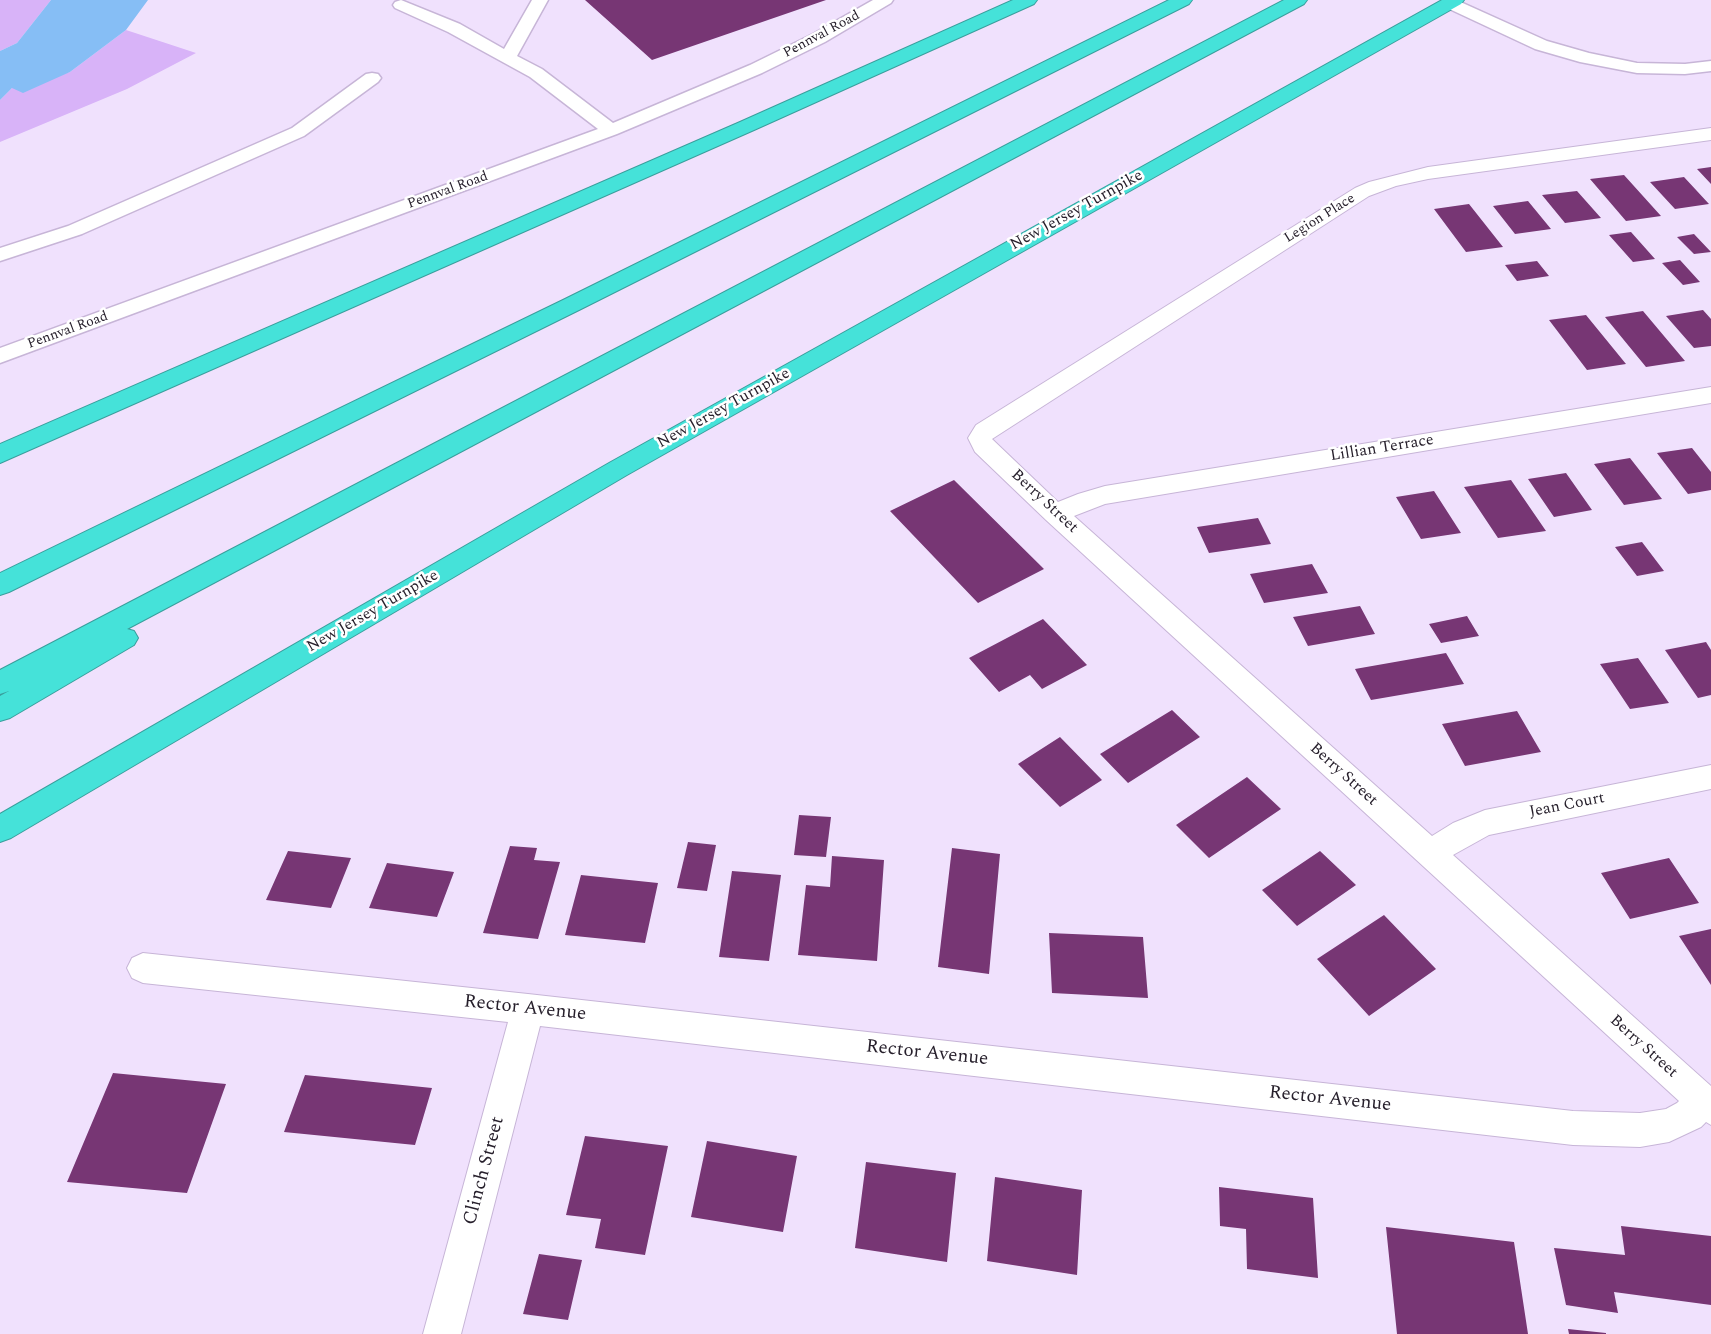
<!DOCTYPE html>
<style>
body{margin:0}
canvas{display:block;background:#f0e1fd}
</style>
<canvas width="1711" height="1334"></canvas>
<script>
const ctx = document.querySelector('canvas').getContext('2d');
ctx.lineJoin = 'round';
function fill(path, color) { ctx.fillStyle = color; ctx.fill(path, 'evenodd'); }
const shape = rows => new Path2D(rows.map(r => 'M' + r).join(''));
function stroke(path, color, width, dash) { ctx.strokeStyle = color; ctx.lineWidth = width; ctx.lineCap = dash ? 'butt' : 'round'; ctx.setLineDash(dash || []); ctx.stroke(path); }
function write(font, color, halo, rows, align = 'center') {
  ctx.font = font + ' Spectral,serif'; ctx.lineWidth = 5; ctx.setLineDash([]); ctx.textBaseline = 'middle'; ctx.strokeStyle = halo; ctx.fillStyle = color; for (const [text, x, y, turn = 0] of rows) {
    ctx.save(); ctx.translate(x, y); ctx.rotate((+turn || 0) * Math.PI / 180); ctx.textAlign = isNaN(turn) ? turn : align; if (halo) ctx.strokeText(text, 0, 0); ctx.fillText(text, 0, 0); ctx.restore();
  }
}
const green = shape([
 [0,0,51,0,17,43,0,51],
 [126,30,196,53,127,89,0,142,0,100,12,88,70,72]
]);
const water = shape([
 [51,0,148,0,126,30,70,72,23,93,12,88,0,100,0,51,17,43]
]);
const building = shape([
 [585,0,826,0,652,60],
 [1711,167,1711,184,1697,169],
 [1624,175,1661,216,1626,221,1590,179],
 [1684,177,1709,204,1675,209,1650,182],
 [1577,191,1601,218,1565,223,1542,195],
 [1528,201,1551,229,1515,234,1493,206],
 [1469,204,1503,247,1466,252,1434,209],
 [1631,232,1655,259,1633,262,1609,235],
 [1694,234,1711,252,1694,254,1677,237],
 [1680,260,1700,282,1683,285,1662,263],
 [1537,261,1549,276,1517,281,1505,265],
 [1703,310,1711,319,1711,346,1694,348,1666,316],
 [1643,311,1685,361,1646,367,1605,317],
 [1586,315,1626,364,1587,370,1549,320],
 [1692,448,1711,472,1711,490,1688,494,1657,453],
 [1630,458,1662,499,1624,505,1594,464],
 [1566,473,1592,510,1554,517,1528,479],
 [954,480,1044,569,978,603,890,511],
 [1511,480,1546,531,1498,538,1464,487],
 [1434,491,1461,533,1421,539,1396,497],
 [1258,518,1271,544,1209,553,1197,527],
 [1642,542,1664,571,1637,576,1615,547],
 [1312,564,1328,593,1264,603,1250,574],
 [1360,606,1375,634,1308,646,1293,617],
 [1467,616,1479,636,1441,643,1429,624],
 [1043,619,1087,665,1042,689,1030,675,999,692,969,658],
 [1706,642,1711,650,1711,695,1698,698,1665,650],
 [1446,653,1464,684,1371,700,1355,669],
 [1638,658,1669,703,1630,709,1600,664],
 [1172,710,1200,737,1128,783,1100,754],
 [1517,711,1541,752,1465,766,1442,724],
 [1060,737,1102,780,1060,807,1018,764],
 [1247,777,1281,809,1209,858,1176,825],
 [799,815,831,817,826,857,794,855],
 [688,842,716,845,707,891,677,888],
 [510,846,537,848,534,860,560,862,538,939,483,933],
 [952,848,1000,854,989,974,938,967],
 [288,851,351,858,331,908,266,900],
 [1320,851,1356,885,1297,926,1262,890],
 [832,856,884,860,877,961,798,955,806,885,830,887],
 [1669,858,1699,903,1630,919,1601,873],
 [387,863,454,872,437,917,369,908],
 [732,871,781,875,769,961,719,957],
 [581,875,658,883,645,943,565,935],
 [1384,915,1436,969,1369,1016,1317,959],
 [1711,929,1711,985,1679,936],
 [1049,933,1143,937,1148,998,1052,993],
 [113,1073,226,1084,187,1193,67,1182],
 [305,1075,432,1088,415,1145,284,1132],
 [585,1136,668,1146,645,1255,595,1248,601,1219,566,1215],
 [707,1141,797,1156,783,1232,691,1217],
 [866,1162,956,1173,947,1262,855,1248],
 [995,1177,1082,1190,1077,1275,987,1261],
 [1219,1187,1313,1198,1318,1278,1247,1269,1246,1229,1220,1226],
 [1621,1226,1711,1236,1711,1305,1614,1292,1618,1313,1566,1305,1554,1248,1625,1255],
 [1386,1227,1514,1242,1528,1334,1397,1334],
 [539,1254,582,1260,568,1320,523,1314],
 [1568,1329,1606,1333,1606,1334,1569,1334]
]);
const service = shape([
 [401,0,460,24,504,49,532,0,548,0,517,56,542,69,613,123,750,65,813,34,873,0,893,0,891,3,825,42,762,73,617,134,0,363,0,348,598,129,530,77,448,32,395,8,393,5,395,2,401,0],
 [1443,0,1456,0,1547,41,1589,53,1637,63,1685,64,1711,61,1711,71,1685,74,1637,73,1580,62,1535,49,1443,6,1441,3,1443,0],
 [372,73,378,74,381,78,378,82,304,136,82,234,0,261,0,248,68,226,292,128,366,74,372,73]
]);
const minor = shape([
 [1711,128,1711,140,1428,179,1396,186,1369,196,992,439,1058,502,1078,494,1105,486,1711,387,1711,403,1105,504,1074,516,1432,836,1453,823,1485,810,1711,765,1711,789,1489,835,1453,855,1711,1086,1711,1125,1706,1122,1701,1127,1669,1142,1640,1147,1573,1145,540,1026,461,1334,423,1334,508,1022,143,983,132,978,127,968,132,958,143,953,528,994,1573,1111,1640,1113,1666,1109,1677,1103,1679,1101,1046,520,975,452,968,438,976,425,1355,188,1369,182,1428,167,1711,128]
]);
const motorway = shape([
 [1013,0,1037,0,1034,4,754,130,0,463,0,444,740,122,1013,0],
 [1169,0,1192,0,1189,4,579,310,9,592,0,595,0,573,563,300,1169,0],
 [1284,0,1307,0,1304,4,127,629,134,631,138,638,134,645,10,718,0,721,0,696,9,691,0,694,0,670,1284,0],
 [1442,0,1464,0,1461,4,627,475,11,838,0,842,0,814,609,463,1442,0]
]);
const farStreetnames = [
 ["Pennval Road",822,35,-28],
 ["Pennval Road",448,191,-20],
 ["Legion Place",1320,219,-32],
 ["Pennval Road",68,331,-20]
];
const streetNames = [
 ["New Jersey Turnpike",1077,211,-29],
 ["New Jersey Turnpike",724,409,-29],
 ["Lillian Terrace",1382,449,-9],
 ["Berry Street",1044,502,43],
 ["New Jersey Turnpike",373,612,-30],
 ["Berry Street",1343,775,42],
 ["Jean Court",1567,806,-11],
 ["Berry Street",1643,1047,42]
];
const nearStreetnames = [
 ["Rector Avenue",525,1009,6],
 ["Rector Avenue",927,1054,6],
 ["Rector Avenue",1330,1100,6],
 ["Clinch Street",485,1171,-75]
];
fill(green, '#d8b3f8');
fill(water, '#86bef5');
fill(building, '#773674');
stroke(service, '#c7b5d7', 3);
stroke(minor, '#c7b5d7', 2);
stroke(motorway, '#3a9e9c', 2);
fill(service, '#fff');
fill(minor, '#fff');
fill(motorway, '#45e2d9');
write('14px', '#27202c', '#fff', farStreetnames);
write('16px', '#27202c', '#fff', streetNames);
write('19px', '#27202c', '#fff', nearStreetnames);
</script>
